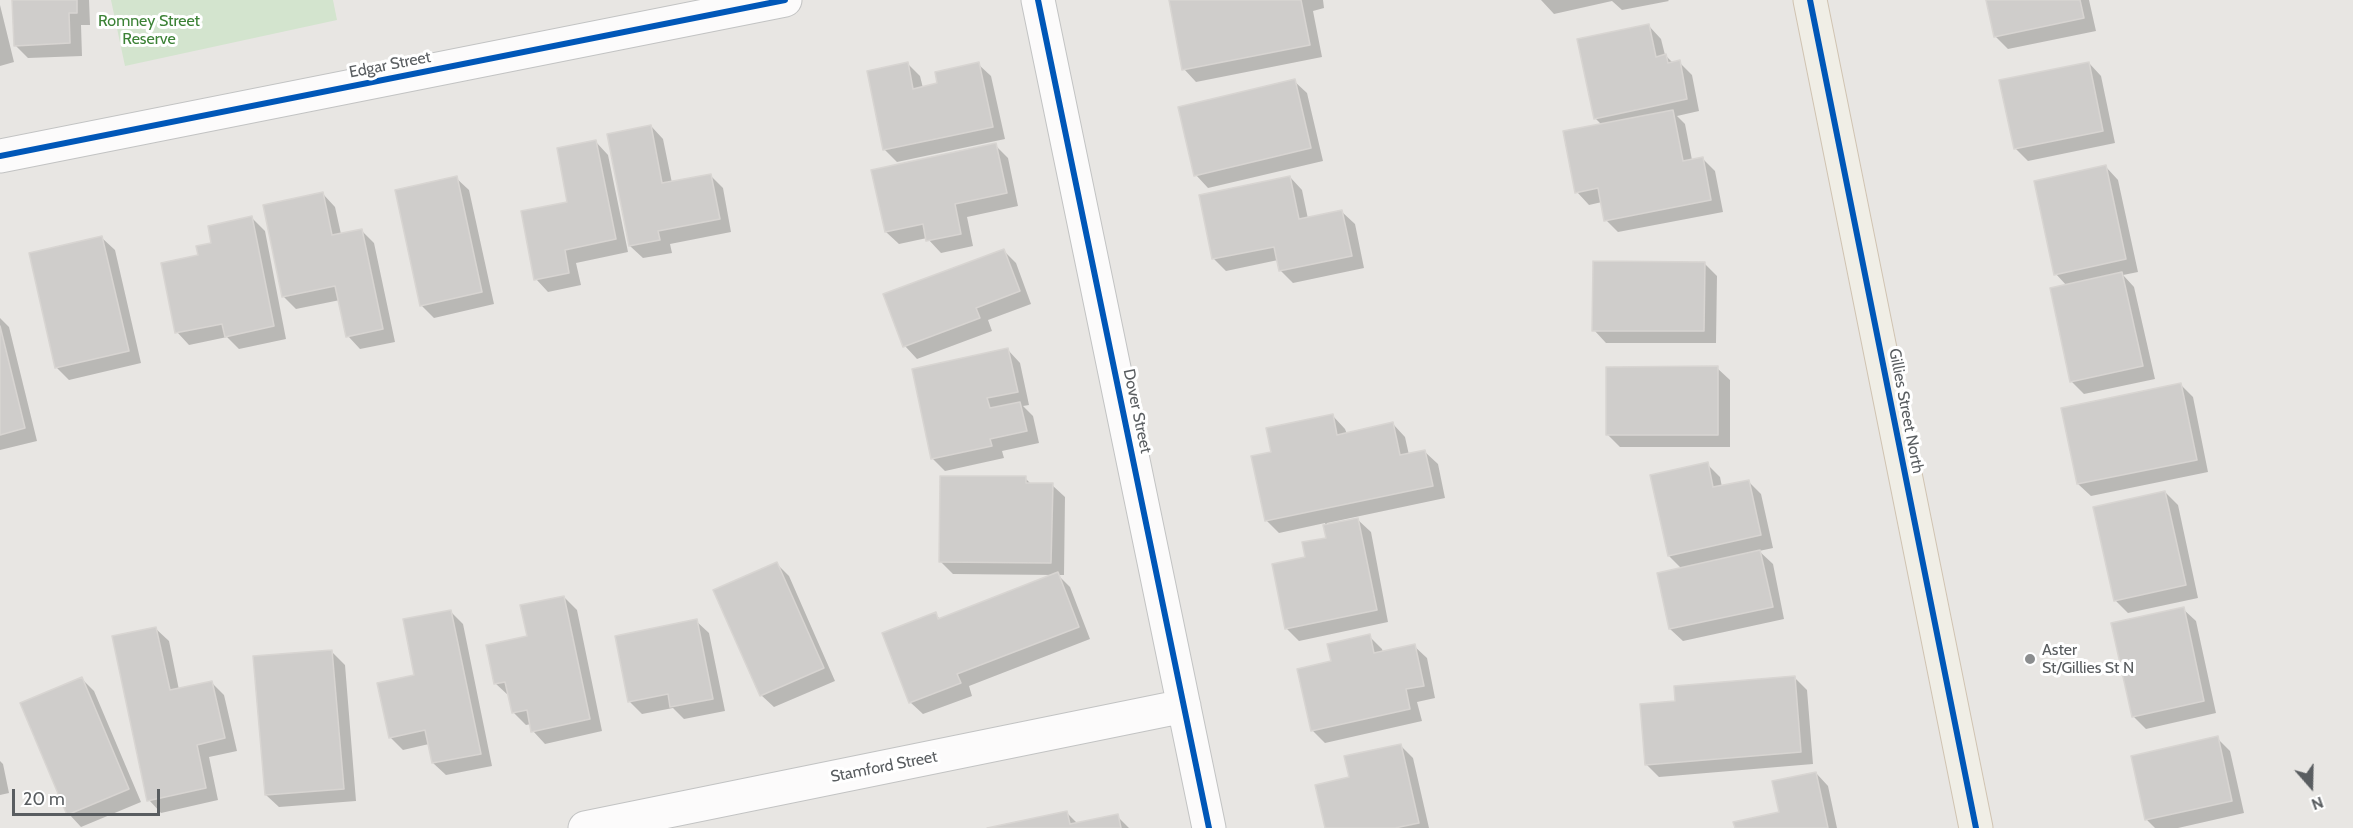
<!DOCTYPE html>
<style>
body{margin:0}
#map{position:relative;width:2353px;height:828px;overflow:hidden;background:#e8e6e3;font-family:Cabin,sans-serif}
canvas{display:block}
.north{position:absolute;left:2281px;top:756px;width:60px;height:60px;-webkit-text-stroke:4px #fff;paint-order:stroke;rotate:160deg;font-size:16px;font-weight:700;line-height:24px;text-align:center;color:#595d60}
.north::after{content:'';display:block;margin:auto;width:21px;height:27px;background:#595d60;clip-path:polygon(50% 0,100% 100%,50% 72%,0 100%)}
.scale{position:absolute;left:12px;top:789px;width:148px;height:27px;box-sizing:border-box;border:3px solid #595d60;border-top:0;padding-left:8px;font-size:18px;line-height:21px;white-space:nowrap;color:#595d60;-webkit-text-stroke:4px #fff;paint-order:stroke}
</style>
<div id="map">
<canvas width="2353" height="828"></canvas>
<div class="north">N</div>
<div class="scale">20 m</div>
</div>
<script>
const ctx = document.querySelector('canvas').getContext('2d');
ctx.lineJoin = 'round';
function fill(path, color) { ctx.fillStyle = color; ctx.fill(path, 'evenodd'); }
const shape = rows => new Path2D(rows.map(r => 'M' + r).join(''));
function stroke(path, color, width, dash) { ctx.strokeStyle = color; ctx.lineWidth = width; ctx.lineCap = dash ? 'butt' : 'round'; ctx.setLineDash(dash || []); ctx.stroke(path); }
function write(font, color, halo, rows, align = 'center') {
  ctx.font = font + ' Cabin,sans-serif'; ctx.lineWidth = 6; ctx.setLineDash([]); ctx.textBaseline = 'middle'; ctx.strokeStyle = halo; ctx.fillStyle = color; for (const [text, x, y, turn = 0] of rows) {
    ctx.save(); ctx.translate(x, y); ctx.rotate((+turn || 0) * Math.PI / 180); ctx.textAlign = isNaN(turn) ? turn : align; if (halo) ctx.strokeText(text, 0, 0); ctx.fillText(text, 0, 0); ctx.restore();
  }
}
const green = shape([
 [111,0,333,0,337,20,125,66]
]);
const shadow = shape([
 [14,0,89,0,90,25,81,25,82,56,28,58,15,45],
 [1170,0,1323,0,1324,8,1313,11,1322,57,1196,82,1184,69],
 [1541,0,1668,0,1669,1,1622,10,1612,1,1554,14],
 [1988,0,2089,0,2096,31,2008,49,1995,36],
 [0,5,14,62,0,66],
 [1649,26,1661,39,1665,55,1673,63,1679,62,1692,75,1699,111,1677,116,1685,124,1692,160,1702,158,1715,171,1723,212,1618,232,1606,220,1602,202,1589,205,1577,192,1602,125,1595,118],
 [907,63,920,76,923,88,939,84,978,64,991,76,1005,139,897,162,884,149],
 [2089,63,2101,76,2115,143,2028,161,2015,148],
 [1294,81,1307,93,1323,161,1208,188,1196,175],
 [651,126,663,139,672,183,710,175,723,188,731,232,670,244,672,253,643,258,630,246],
 [596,142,608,155,628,252,576,263,581,285,548,292,536,279],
 [995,145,1008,158,1018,206,967,217,973,246,941,253,927,238,899,244,886,232,873,172],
 [2106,167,2118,180,2138,272,2123,275,2134,287,2155,379,2084,394,2071,381,2067,286,2056,274],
 [1290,177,1302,190,1308,219,1342,212,1355,224,1364,268,1293,283,1280,270,1278,260,1226,271,1214,259],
 [456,178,469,190,494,304,434,318,421,305],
 [323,194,335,207,341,234,362,231,374,243,395,342,360,349,348,336,340,300,296,309,283,296],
 [252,218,265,231,286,339,239,349,227,337,189,345,177,332,200,256,213,244],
 [102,238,115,250,141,363,69,380,56,367],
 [1003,250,1016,263,1031,304,988,320,992,331,917,359,905,346,885,295],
 [1704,263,1717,276,1716,343,1606,343,1594,330],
 [0,318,9,327,37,441,0,450],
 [1008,350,1020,363,1029,405,1023,406,1033,416,1039,443,1002,451,1004,458,945,471,932,458],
 [1717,368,1730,380,1730,447,1620,447,1607,434],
 [2180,384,2193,397,2208,472,2091,496,2078,484],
 [1333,416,1345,429,1347,434,1393,424,1405,437,1409,455,1425,452,1438,464,1445,498,1327,523,1327,525,1358,520,1371,532,1388,622,1299,641,1286,628,1307,559,1328,539,1325,523,1279,533,1266,520,1273,453],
 [1707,464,1720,477,1722,487,1748,481,1761,494,1773,548,1759,551,1773,564,1784,619,1683,641,1670,629,1682,569,1669,556],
 [1025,478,1032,485,1052,485,1065,497,1064,575,1058,575,1070,587,1090,639,969,686,972,696,923,714,910,702,935,614,940,619,1054,575,953,574,941,562],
 [2165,492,2178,505,2198,598,2128,613,2115,600],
 [777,564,789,576,835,681,774,707,761,695],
 [564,597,577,610,602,731,545,744,533,731,531,724,526,725,513,712,509,696,495,683,529,637],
 [2183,609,2196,621,2216,713,2146,729,2133,716],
 [450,611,463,624,492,766,446,775,433,763,429,744,403,750,390,737],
 [696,621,709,633,725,711,684,719,673,708,642,714,630,702,616,637],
 [156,629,169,641,179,690,212,683,224,695,237,751,209,757,218,800,161,813,149,800],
 [1369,636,1382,649,1383,653,1414,646,1427,658,1435,698,1417,702,1422,721,1325,743,1312,730,1333,663],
 [332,652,345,665,356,801,279,807,266,795],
 [1795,678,1807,690,1813,764,1659,777,1646,764],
 [82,679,94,691,141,802,81,827,69,814],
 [2217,738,2230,751,2244,813,2178,828,2155,828,2147,820],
 [1400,745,1413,758,1429,828,1326,828,1351,778],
 [0,761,3,764,9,793,0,795],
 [1816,773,1828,786,1837,828,1736,828,1781,813],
 [1067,813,1078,824,1117,816,1129,828,995,828]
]);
const building = shape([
 [12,0,77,0,77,13,69,13,70,43,14,46,12,0],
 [1169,0,1301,0,1310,45,1182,70,1169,0],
 [1986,0,2080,0,2084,18,1994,37,1986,0],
 [1649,24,1656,57,1666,54,1668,63,1680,60,1687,99,1594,119,1577,39,1649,24],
 [908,62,913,89,937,83,935,72,979,62,993,127,883,150,867,71,908,62],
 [2089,62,2103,131,2014,149,1999,80,2089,62],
 [1295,79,1311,148,1194,176,1178,107,1295,79],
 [1673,110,1683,161,1703,157,1711,200,1604,221,1598,188,1575,193,1563,131,1673,110],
 [651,125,662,183,711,174,720,219,658,231,660,240,629,246,607,134,651,125],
 [596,140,616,239,565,250,569,273,534,280,521,211,567,202,557,148,596,140],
 [996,143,1007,193,955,204,961,234,926,241,923,224,885,232,871,170,996,143],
 [2106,165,2126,259,2054,275,2034,181,2106,165],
 [457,176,482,292,420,306,395,190,457,176],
 [1290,176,1299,219,1342,210,1352,256,1279,271,1274,247,1212,259,1199,195,1290,176],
 [323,192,332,235,362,229,383,329,346,337,335,286,282,297,263,205,323,192],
 [252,216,274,326,225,337,222,324,175,333,161,263,198,255,196,246,211,243,208,226,252,216],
 [102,236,129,351,55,368,29,253,102,236],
 [1004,249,1020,291,976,308,980,318,903,347,883,294,1004,249],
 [1593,261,1705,262,1704,331,1592,331,1593,261],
 [2122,272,2143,366,2070,382,2050,288,2122,272],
 [0,326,25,428,0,435,0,326],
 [1008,348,1018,392,987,398,990,408,1020,402,1027,431,990,439,992,446,931,459,912,369,1008,348],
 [1718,366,1718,435,1606,435,1606,367,1718,366],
 [2181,383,2197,460,2077,484,2061,408,2181,383],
 [1333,414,1337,435,1393,422,1400,455,1425,450,1433,486,1265,521,1251,456,1271,452,1266,428,1333,414],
 [1708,462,1713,487,1749,480,1761,535,1668,556,1650,475,1708,462],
 [940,476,1026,476,1026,483,1053,483,1051,563,939,562,940,476],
 [2165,491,2186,585,2114,601,2093,507,2165,491],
 [1358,518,1377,610,1285,629,1272,564,1305,557,1302,542,1326,538,1323,525,1358,518],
 [1760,550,1773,607,1669,629,1657,573,1760,550],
 [777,562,824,668,760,696,713,590,777,562],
 [1058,572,1079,627,957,674,961,683,909,703,882,633,936,612,938,619,1058,572],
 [564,596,590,719,531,732,527,710,512,713,505,682,494,684,486,645,527,636,520,605,564,596],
 [2184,607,2204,701,2132,717,2111,623,2184,607],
 [451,610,481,754,432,763,425,730,389,738,377,683,414,675,403,619,451,610],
 [697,619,713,699,670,707,668,694,628,702,615,636,697,619],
 [156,627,170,690,212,681,225,738,197,745,206,788,147,801,112,636,156,627],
 [1370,634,1374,653,1415,644,1424,686,1406,689,1410,709,1311,731,1297,669,1331,661,1327,644,1370,634],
 [332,650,344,789,265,795,253,656,332,650],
 [1795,676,1801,752,1645,765,1640,704,1675,701,1674,686,1795,676],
 [82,677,129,789,67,815,20,703,82,677],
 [2218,736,2232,801,2145,820,2131,756,2218,736],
 [1401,744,1419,823,1395,828,1325,828,1315,785,1349,777,1344,756,1401,744],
 [1816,772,1828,828,1735,828,1733,822,1779,812,1772,781,1816,772],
 [1067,811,1070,824,1118,814,1121,828,987,828,1067,811]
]);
const minor = shape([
 [1038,0,1209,828],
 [0,156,785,0],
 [585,828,1184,706]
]);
const major = shape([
 [1810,0,1976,828]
]);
const cycleway = shape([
 [1038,0,1209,828],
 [1810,0,1976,828],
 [0,156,785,0]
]);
const markers = [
 [2030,659,6,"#8b8d8e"]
];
const parkNames = [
 ["Romney Street",149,21],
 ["Reserve",149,39]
];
const streetNames = [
 ["Edgar Street",390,65,-11],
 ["Dover Street",1137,411,78],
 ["Gillies Street North",1906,411,79],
 ["Stamford Street",884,767,-11]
];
const poiNames = [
 ["Aster",2042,650],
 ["St/Gillies St N",2042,668]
];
fill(green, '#d3e4ce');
fill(shadow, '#0003');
fill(building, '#cfcdcb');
stroke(building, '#d8d5d2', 1.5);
stroke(minor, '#c2c3c3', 35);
stroke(major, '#d0c3b1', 35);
stroke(minor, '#fcfbfb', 33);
stroke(major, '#f0eee6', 33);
stroke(cycleway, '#0057b8', 6);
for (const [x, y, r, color] of markers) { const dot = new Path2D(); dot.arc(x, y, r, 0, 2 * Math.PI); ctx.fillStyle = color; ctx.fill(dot); stroke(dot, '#fff', 2); }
write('16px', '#3c8236', '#fff', parkNames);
write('16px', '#595d60', '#fff', streetNames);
write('16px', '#595d60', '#fff', poiNames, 'left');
</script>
